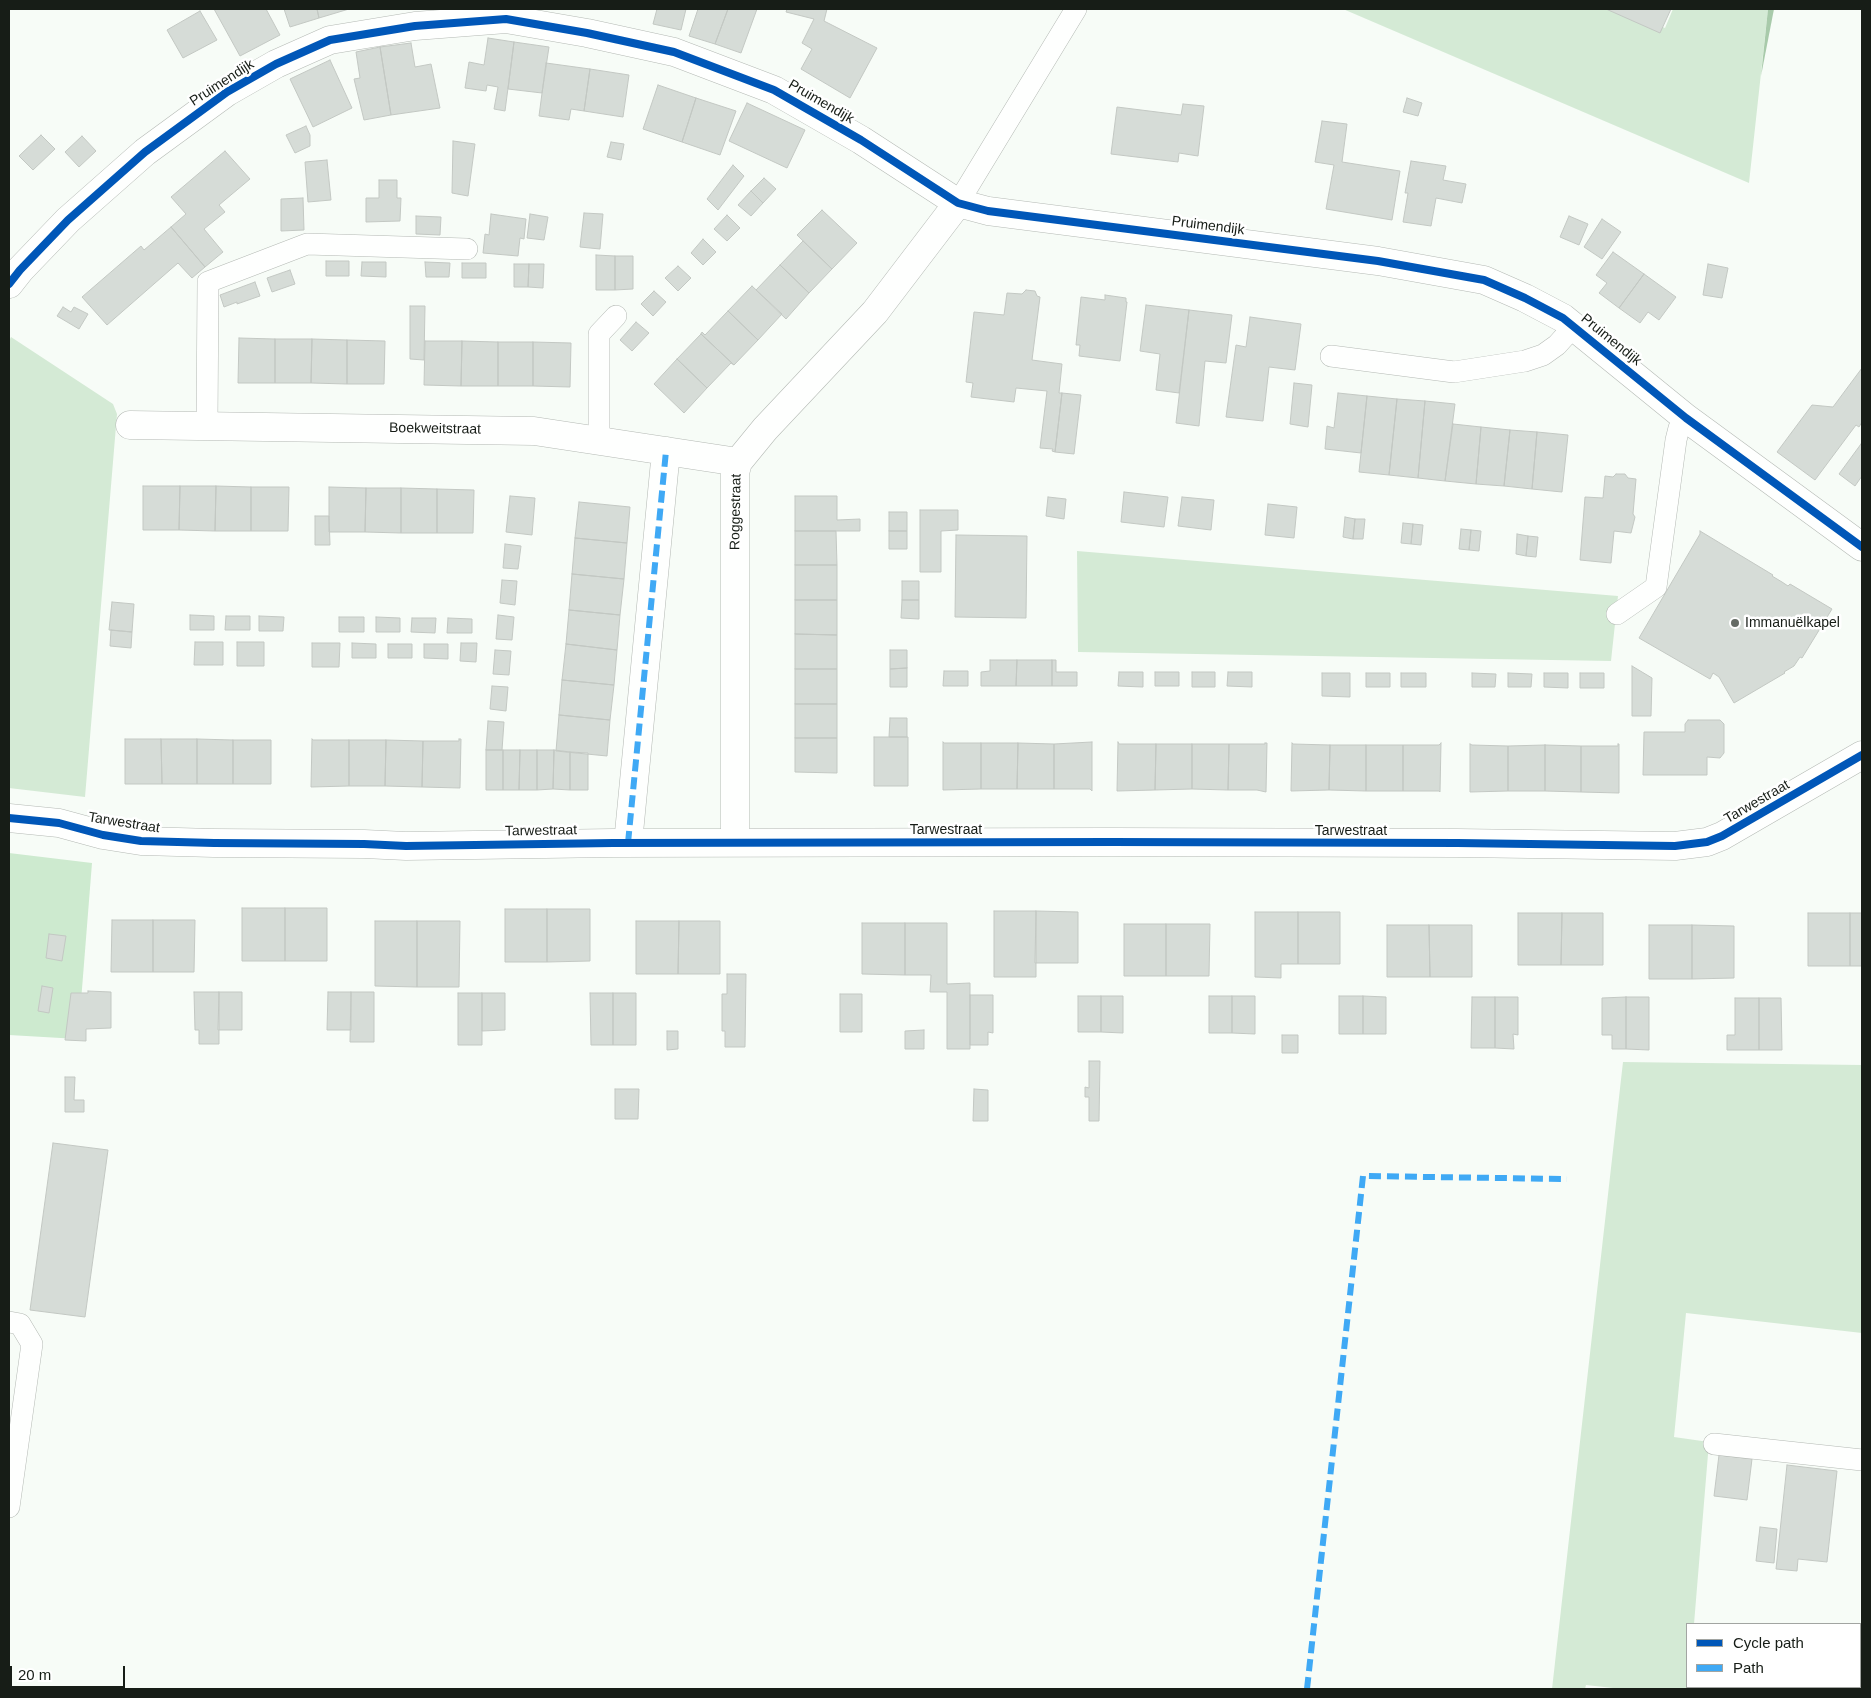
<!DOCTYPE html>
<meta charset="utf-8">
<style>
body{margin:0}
#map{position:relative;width:1871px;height:1698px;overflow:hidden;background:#f7fcf7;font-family:Helvetica,sans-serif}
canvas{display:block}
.frame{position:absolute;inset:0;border:10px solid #171d17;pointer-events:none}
.legend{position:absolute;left:1686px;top:1623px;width:175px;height:65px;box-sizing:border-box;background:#fff;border:1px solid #a2a5a2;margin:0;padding:6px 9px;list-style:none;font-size:15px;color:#171d17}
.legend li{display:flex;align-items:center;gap:10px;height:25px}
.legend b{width:25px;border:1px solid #a2a5a2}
.scale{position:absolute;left:10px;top:1666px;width:115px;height:22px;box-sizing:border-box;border:2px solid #171d17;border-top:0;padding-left:6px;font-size:15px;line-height:18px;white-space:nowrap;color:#171d17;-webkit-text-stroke:4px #fff;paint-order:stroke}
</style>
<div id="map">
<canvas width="1871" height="1698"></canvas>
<div class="frame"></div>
<ul class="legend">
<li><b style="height:6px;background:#0057b8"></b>Cycle path</li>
<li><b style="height:6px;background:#3fa9f5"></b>Path</li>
</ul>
<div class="scale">20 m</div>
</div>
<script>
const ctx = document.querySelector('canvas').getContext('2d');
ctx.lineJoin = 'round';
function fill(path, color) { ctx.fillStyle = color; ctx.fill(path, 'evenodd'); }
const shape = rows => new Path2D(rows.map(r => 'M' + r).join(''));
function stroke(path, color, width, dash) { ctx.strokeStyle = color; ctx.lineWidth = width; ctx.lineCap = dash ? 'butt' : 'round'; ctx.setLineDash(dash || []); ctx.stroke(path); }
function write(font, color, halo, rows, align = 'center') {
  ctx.font = font + ' Helvetica,sans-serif'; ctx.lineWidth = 5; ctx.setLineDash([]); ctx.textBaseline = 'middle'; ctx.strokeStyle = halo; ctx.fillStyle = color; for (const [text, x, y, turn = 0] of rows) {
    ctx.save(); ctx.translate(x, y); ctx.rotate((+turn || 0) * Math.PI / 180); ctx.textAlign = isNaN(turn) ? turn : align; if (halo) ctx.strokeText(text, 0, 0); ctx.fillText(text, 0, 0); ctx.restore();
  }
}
const green = shape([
 [1343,9,1622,9,1665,28,1673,9,1768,9,1749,183],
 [11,337,113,404,117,414,85,797,9,788,9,341],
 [1077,551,1618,596,1611,661,1078,652],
 [1623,1062,1862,1065,1862,1333,1686,1313,1674,1437,1709,1442,1694,1624,1687,1624,1687,1687,1860,1687,1860,1638,1862,1638,1862,1689,1622,1689,1586,1685,1585,1689,1552,1689]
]);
const forest = shape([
 [9,853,92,863,78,1039,9,1035]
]);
const water = shape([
 [1768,9,1774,9,1761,76]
]);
const building = shape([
 [214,9,266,9,280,35,240,56,214,9],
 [284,9,317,9,319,18,290,27,284,9],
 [317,9,349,9,319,18,317,9],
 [657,9,686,9,681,30,653,24,657,9],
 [698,9,728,9,715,44,689,36,698,9],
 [728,9,757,9,741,53,715,44,728,9],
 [787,9,827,9,824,21,877,48,850,98,801,69,812,49,802,43,814,19,786,12,787,9],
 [1606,9,1671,9,1660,33,1606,9],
 [200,11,217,40,183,58,167,30,200,11],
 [488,38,514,42,505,111,494,109,498,87,487,85,486,91,465,88,469,62,484,65,488,38],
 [514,42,549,47,542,93,508,89,514,42],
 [411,43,415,67,431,64,440,108,391,115,380,47,411,43],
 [380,47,391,115,364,120,354,79,360,78,356,52,380,47],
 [330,60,352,108,313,127,290,79,330,60],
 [546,63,590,69,584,111,571,109,569,120,539,116,546,63],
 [590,69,629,75,623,117,584,111,590,69],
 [658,85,696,98,682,142,643,129,658,85],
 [696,98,736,111,720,155,682,142,696,98],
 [1407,98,1422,103,1418,116,1403,112,1407,98],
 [747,103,805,130,787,168,729,141,747,103],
 [1183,104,1204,106,1198,156,1179,153,1178,162,1111,154,1117,107,1181,115,1183,104],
 [1322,121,1347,124,1342,162,1400,171,1392,220,1326,209,1334,165,1315,162,1322,121],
 [306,126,310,135,310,146,295,153,286,135,306,126],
 [41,135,55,149,33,170,19,156,41,135],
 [82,136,96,151,79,167,65,152,82,136],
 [453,141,475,144,468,196,452,193,453,141],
 [611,142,624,144,621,160,607,157,611,142],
 [225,151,250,179,219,205,225,212,204,229,223,252,205,267,171,227,186,214,171,197,225,151],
 [327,160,331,200,308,202,305,162,327,160],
 [1411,161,1446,166,1443,180,1466,184,1462,203,1436,198,1431,226,1403,222,1408,193,1405,193,1411,161],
 [733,165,744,176,718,210,707,199,733,165],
 [764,178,776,189,763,203,751,191,764,178],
 [379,180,397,180,397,198,401,198,400,221,366,222,366,198,379,198,379,180],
 [751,191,763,203,751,216,738,205,751,191],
 [303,198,304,230,281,231,281,199,303,198],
 [822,210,857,243,832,269,797,235,822,210],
 [584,213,603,214,600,249,580,247,584,213],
 [491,214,526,219,524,239,520,238,518,256,483,253,485,234,489,235,491,214],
 [530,214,548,217,544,240,527,238,530,214],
 [727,215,740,228,727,241,714,229,727,215],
 [416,216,441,217,440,235,416,234,416,216],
 [1569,216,1588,224,1579,245,1560,237,1569,216],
 [1602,219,1621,232,1602,259,1584,247,1602,219],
 [171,227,205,267,192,278,178,263,107,325,82,297,141,246,144,250,171,227],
 [703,239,716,252,703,265,691,253,703,239],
 [803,241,832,269,809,293,780,265,803,241],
 [1613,252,1644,274,1619,308,1599,293,1607,283,1596,275,1613,252],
 [596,255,615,256,615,290,596,290,596,255],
 [615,256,633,256,633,289,615,290,615,256],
 [326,261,349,261,349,276,326,276,326,261],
 [362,262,386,262,386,277,361,276,362,262],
 [425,262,450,263,449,277,426,277,425,262],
 [462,263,486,263,486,278,462,278,462,263],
 [514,264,529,264,528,287,514,287,514,264],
 [529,264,544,264,543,288,528,287,529,264],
 [1708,264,1728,268,1722,298,1703,295,1708,264],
 [780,265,809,293,786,319,756,290,780,265],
 [678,266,691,278,678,291,665,278,678,266],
 [290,270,295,284,272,292,267,278,290,270],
 [1644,274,1676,297,1659,320,1648,312,1640,323,1619,308,1644,274],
 [255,282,260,296,237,304,237,302,224,307,220,295,255,282],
 [752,286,782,314,758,340,728,311,752,286],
 [1026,290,1035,291,1037,296,1040,297,1032,360,1062,364,1059,393,1062,393,1055,452,1052,451,1053,449,1040,448,1047,391,1016,388,1014,402,971,397,973,383,966,382,974,312,1004,315,1007,293,1022,294,1026,290],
 [654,291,666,302,653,316,641,304,654,291],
 [1105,295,1126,298,1126,302,1127,302,1120,361,1079,356,1080,345,1076,345,1081,297,1105,300,1105,295],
 [1146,305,1189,310,1179,393,1156,390,1160,354,1140,351,1146,305],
 [410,306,425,306,424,360,410,359,410,306],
 [63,307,71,312,74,307,88,314,79,329,57,316,63,307],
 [1189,310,1232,315,1226,363,1205,361,1199,426,1176,423,1189,310],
 [728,311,758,340,734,365,701,334,702,332,705,335,728,311],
 [1250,317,1301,324,1295,370,1269,367,1263,421,1226,417,1236,345,1246,347,1250,317],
 [636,322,649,333,632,351,620,340,636,322],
 [701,334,734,365,731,363,707,388,677,359,701,334],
 [239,338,275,339,275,383,238,383,239,338],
 [275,339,312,339,311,383,275,383,275,339],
 [312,339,347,340,347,384,311,383,312,339],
 [347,340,385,341,384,384,347,384,347,340],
 [425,341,462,341,461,386,424,385,425,341],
 [462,341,498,342,498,386,461,386,462,341],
 [498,342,533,342,533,386,498,386,498,342],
 [533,342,571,343,570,387,533,386,533,342],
 [677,359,707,388,684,413,654,384,677,359],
 [1862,368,1862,422,1859,427,1856,425,1815,480,1777,452,1812,405,1833,407,1862,368],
 [1294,383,1312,385,1308,427,1290,424,1294,383],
 [1062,393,1081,395,1074,454,1055,452,1062,393],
 [1338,393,1367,396,1361,453,1325,449,1327,426,1334,428,1338,393],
 [1367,396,1397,399,1389,475,1359,472,1367,396],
 [1397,399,1425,401,1418,478,1389,475,1397,399],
 [1425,401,1455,404,1445,481,1418,478,1425,401],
 [1453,424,1481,427,1476,484,1445,481,1453,424],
 [1481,427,1510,430,1504,486,1476,484,1481,427],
 [1510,430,1537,432,1532,489,1504,486,1510,430],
 [1537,432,1568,435,1562,492,1532,489,1537,432],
 [1861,444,1862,445,1862,476,1855,486,1839,474,1861,444],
 [1616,474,1625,474,1628,478,1636,479,1633,514,1635,517,1631,533,1614,531,1611,563,1580,560,1585,497,1603,498,1605,476,1613,477,1616,474],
 [143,486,180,486,179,530,143,530,143,486],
 [180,486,216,486,215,531,179,530,180,486],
 [216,486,251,487,251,531,215,531,216,486],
 [251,487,289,487,288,531,251,531,251,487],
 [329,487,366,488,365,532,329,532,329,487],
 [366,488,401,488,401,533,365,532,366,488],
 [401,488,437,489,437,533,401,533,401,488],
 [437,489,474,490,473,533,437,533,437,489],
 [1124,492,1168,497,1164,527,1121,522,1124,492],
 [510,496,535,498,532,535,506,532,510,496],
 [795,496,837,496,837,520,860,519,860,531,795,531,795,496],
 [1048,497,1066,499,1064,519,1046,516,1048,497],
 [1182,497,1214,500,1211,530,1178,526,1182,497],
 [579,502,630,507,627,543,575,538,579,502],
 [1268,504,1297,507,1294,538,1265,535,1268,504],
 [920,510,958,510,958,530,941,531,941,572,920,572,920,510],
 [889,512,907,512,907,531,889,531,889,512],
 [315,516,329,516,330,545,315,545,315,516],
 [1345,517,1355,519,1353,539,1343,537,1345,517],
 [1355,519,1365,519,1363,539,1353,539,1355,519],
 [1403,523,1413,524,1411,544,1401,543,1403,523],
 [1413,524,1423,525,1421,545,1411,544,1413,524],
 [1461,529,1471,530,1469,550,1459,549,1461,529],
 [1471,530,1481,531,1479,551,1469,550,1471,530],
 [795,531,836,531,837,565,795,565,795,531],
 [889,531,907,531,907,549,889,549,889,531],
 [1700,531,1773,575,1772,576,1782,582,1788,586,1790,584,1832,609,1802,658,1800,657,1794,666,1784,672,1785,673,1734,703,1719,677,1713,673,1710,679,1639,638,1700,534,1700,531],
 [1517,534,1528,536,1526,556,1516,554,1517,534],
 [956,535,1027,536,1026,618,955,617,956,535],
 [1528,536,1538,537,1536,557,1526,556,1528,536],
 [575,538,627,543,624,579,572,574,575,538],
 [505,544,521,546,518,569,503,568,505,544],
 [795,565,837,565,837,600,795,600,795,565],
 [572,574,624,579,620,615,569,610,572,574],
 [502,580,517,581,515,605,500,603,502,580],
 [902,581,919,581,919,600,902,600,902,581],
 [795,600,837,600,837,635,795,634,795,600],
 [902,600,919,600,919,619,901,618,902,600],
 [112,602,134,604,132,632,109,630,112,602],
 [569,610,620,615,617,650,566,644,569,610],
 [190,615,214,616,214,630,190,630,190,615],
 [498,615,514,617,512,640,496,639,498,615],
 [226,616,250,616,250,630,225,630,226,616],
 [259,616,284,617,283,631,259,631,259,616],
 [339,617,364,617,364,632,339,632,339,617],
 [376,617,400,618,400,632,376,632,376,617],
 [412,618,436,618,435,633,411,632,412,618],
 [448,618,472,619,472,633,447,633,448,618],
 [111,630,132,632,131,648,110,646,111,630],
 [795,634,837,635,837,669,795,669,795,634],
 [195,642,223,642,223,665,194,665,195,642],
 [237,642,264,642,264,666,237,666,237,642],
 [312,643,340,643,339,667,312,667,312,643],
 [352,643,376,644,376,658,352,658,352,643],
 [461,643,477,643,476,662,460,661,461,643],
 [388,644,412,644,412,658,388,658,388,644],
 [424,644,448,644,448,659,424,658,424,644],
 [566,644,617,650,614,685,562,680,566,644],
 [495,650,511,651,509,675,493,674,495,650],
 [890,650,907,650,907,668,890,669,890,650],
 [990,660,1017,660,1016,686,981,686,981,672,990,671,990,660],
 [1017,660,1052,660,1052,686,1016,686,1017,660],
 [1052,660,1056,660,1056,672,1077,672,1077,686,1052,686,1052,660],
 [1632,666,1652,678,1651,716,1632,716,1632,666],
 [907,668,907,687,890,687,890,669,907,668],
 [795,669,837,669,837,704,795,704,795,669],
 [944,671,968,671,968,686,943,686,944,671],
 [1119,672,1143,672,1143,687,1118,686,1119,672],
 [1155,672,1179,672,1179,686,1155,686,1155,672],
 [1192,672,1215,672,1215,687,1192,687,1192,672],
 [1228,672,1252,672,1252,687,1227,686,1228,672],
 [1322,673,1350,673,1350,697,1322,696,1322,673],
 [1366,673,1390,673,1390,687,1366,687,1366,673],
 [1401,673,1426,673,1426,687,1401,687,1401,673],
 [1472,673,1496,674,1495,687,1472,687,1472,673],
 [1508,673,1532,674,1531,687,1508,687,1508,673],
 [1544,673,1568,673,1568,688,1544,687,1544,673],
 [1580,673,1604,673,1604,688,1580,688,1580,673],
 [562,680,614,685,610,720,559,715,562,680],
 [492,686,508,687,506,711,490,709,492,686],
 [795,704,837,704,837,738,795,738,795,704],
 [559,715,610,720,607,756,556,751,559,715],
 [890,718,907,718,907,737,889,737,890,718],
 [1688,720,1720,720,1724,724,1724,753,1720,758,1707,757,1707,775,1643,775,1644,732,1685,732,1685,724,1688,720],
 [488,721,504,722,502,750,486,750,488,721],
 [874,737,908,737,908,786,874,786,874,737],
 [795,738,837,738,837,773,795,772,795,738],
 [125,739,161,739,162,784,125,784,125,739],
 [161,739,197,739,197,784,162,784,161,739],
 [197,739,233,740,233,784,197,784,197,739],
 [312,739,313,740,349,740,349,786,311,787,312,739],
 [459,739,461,739,460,788,422,787,423,741,459,741,459,739],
 [233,740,271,740,271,784,233,784,233,740],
 [349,740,386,740,385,786,349,786,349,740],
 [386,740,423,741,422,787,385,786,386,740],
 [943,742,944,743,981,743,981,789,943,790,943,742],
 [1092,742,1092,791,1090,789,1054,789,1054,744,1092,742],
 [1118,742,1119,744,1156,744,1155,790,1117,791,1118,742],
 [981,743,1018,743,1017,789,981,789,981,743],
 [1018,743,1054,744,1054,789,1017,789,1018,743],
 [1265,743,1267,743,1266,792,1257,790,1228,790,1229,744,1265,744,1265,743],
 [1292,743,1293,744,1330,745,1329,790,1291,791,1292,743],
 [1441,743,1440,792,1439,791,1403,791,1403,745,1439,745,1441,743],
 [1156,744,1192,744,1192,789,1155,790,1156,744],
 [1192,744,1229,744,1228,790,1192,789,1192,744],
 [1470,744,1472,745,1508,746,1508,791,1470,792,1470,744],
 [1618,744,1619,744,1619,793,1581,792,1581,746,1618,746,1618,744],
 [1330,745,1366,745,1366,791,1329,790,1330,745],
 [1366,745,1403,745,1403,791,1366,791,1366,745],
 [1545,745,1545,791,1508,791,1508,746,1545,745],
 [1545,745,1581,746,1581,792,1545,791,1545,745],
 [486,750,503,750,503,790,486,790,486,750],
 [503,750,520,750,519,790,503,790,503,750],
 [520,750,537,750,537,790,519,790,520,750],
 [537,750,554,750,553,789,537,790,537,750],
 [554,750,570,752,570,790,553,789,554,750],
 [570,752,588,753,588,790,570,790,570,752],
 [242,908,285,908,285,961,242,961,242,908],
 [285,908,327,908,327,961,285,961,285,908],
 [505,909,547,909,547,962,505,962,505,909],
 [547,909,590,909,590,961,547,962,547,909],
 [994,911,1036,911,1036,977,994,977,994,911],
 [1036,911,1078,912,1078,963,1035,963,1036,911],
 [1255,912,1298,912,1298,964,1281,964,1281,978,1255,977,1255,912],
 [1298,912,1340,912,1340,964,1298,964,1298,912],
 [1518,913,1562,913,1561,965,1518,965,1518,913],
 [1562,913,1603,913,1603,965,1561,965,1562,913],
 [1808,913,1850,913,1850,966,1808,966,1808,913],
 [1850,913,1862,913,1862,966,1850,966,1850,913],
 [112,920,153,920,153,972,111,972,112,920],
 [153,920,195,920,194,972,153,972,153,920],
 [375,921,417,921,417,987,375,986,375,921],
 [417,921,460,921,459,987,417,987,417,921],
 [636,921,679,921,678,974,636,974,636,921],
 [679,921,720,921,720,974,678,974,679,921],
 [862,923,905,923,905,975,862,974,862,923],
 [905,923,947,923,947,984,970,983,970,1049,947,1049,947,992,930,992,931,975,905,975,905,923],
 [1124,924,1166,924,1166,976,1124,976,1124,924],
 [1166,924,1210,924,1209,976,1166,976,1166,924],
 [1387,925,1429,925,1430,977,1387,977,1387,925],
 [1429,925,1472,925,1472,977,1430,977,1429,925],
 [1649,925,1692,925,1692,979,1649,979,1649,925],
 [1692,925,1734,926,1734,978,1692,979,1692,925],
 [49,934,66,936,62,961,46,958,49,934],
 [727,974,746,974,745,1047,725,1047,725,1031,722,1031,722,994,727,994,727,974],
 [42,986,53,988,49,1013,38,1011,42,986],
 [88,991,111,992,111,1028,86,1029,86,1041,65,1040,71,993,88,993,88,991],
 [194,992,219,992,219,1044,199,1044,199,1030,195,1030,194,992],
 [219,992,242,992,242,1030,218,1030,219,992],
 [328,992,351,992,351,1030,327,1030,328,992],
 [351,992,374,992,374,1042,350,1042,351,992],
 [458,993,482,993,482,1045,458,1045,458,993],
 [482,993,505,993,505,1030,482,1031,482,993],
 [590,993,613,993,613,1045,591,1045,590,993],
 [613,993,636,993,636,1045,613,1045,613,993],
 [840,994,862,994,862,1032,840,1032,840,994],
 [970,995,993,995,993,1033,988,1032,988,1045,970,1045,970,995],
 [1078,996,1101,996,1101,1032,1078,1032,1078,996],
 [1101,996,1123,996,1123,1033,1101,1032,1101,996],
 [1209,996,1232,996,1232,1033,1209,1033,1209,996],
 [1232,996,1255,996,1255,1034,1232,1033,1232,996],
 [1339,996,1363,996,1363,1034,1339,1034,1339,996],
 [1363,996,1386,997,1386,1034,1363,1034,1363,996],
 [1472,997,1495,997,1495,1048,1471,1048,1472,997],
 [1495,997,1518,997,1518,1035,1513,1034,1514,1049,1495,1048,1495,997],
 [1626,997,1649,997,1649,1050,1626,1049,1626,997],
 [1626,997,1626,1049,1612,1049,1612,1035,1602,1035,1602,998,1626,997],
 [1735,998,1759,998,1759,1050,1727,1050,1727,1035,1735,1035,1735,998],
 [1759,998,1781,998,1782,1050,1759,1050,1759,998],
 [924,1030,924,1049,905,1049,905,1031,924,1030],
 [667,1031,678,1031,678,1049,667,1050,667,1031],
 [1282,1035,1298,1035,1298,1053,1282,1053,1282,1035],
 [1089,1061,1100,1061,1099,1121,1089,1121,1089,1097,1085,1097,1085,1087,1089,1088,1089,1061],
 [65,1077,75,1077,74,1100,84,1100,84,1112,65,1112,65,1077],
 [615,1089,639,1089,638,1119,615,1119,615,1089],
 [974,1089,988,1090,988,1121,973,1121,974,1089],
 [53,1143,108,1150,85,1317,30,1310,53,1143],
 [1719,1455,1752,1459,1747,1500,1714,1496,1719,1455],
 [1787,1465,1837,1471,1827,1562,1798,1559,1797,1571,1776,1569,1787,1465],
 [1760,1527,1777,1529,1774,1563,1756,1561,1760,1527]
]);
const lane = shape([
 [958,203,1076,9],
 [1331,356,1454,372,1525,361,1543,355,1557,345,1574,326],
 [207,426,208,282,307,244,467,249],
 [599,440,599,334,616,316],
 [1617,614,1656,587,1676,440,1679,428,1686,418],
 [9,1322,20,1324,32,1344,9,1507],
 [1714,1444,1862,1460]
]);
const street = shape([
 [9,284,20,270,68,220,145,152,227,92,276,64,330,40,415,26,506,19,587,33,674,52,774,90,861,140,958,203,988,211,1378,261,1484,280,1525,298,1563,318,1686,418,1862,547],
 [130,425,534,431,738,462],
 [9,818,59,823,103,835,141,841,214,843,364,844,406,846,613,843,1111,842,1457,843,1675,846,1707,842,1722,836,1862,755],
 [735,842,735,473,738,462,765,429,875,312,958,203],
 [628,843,666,451]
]);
const quiet = shape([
 [628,843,666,451],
 [1307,1689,1363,1176,1567,1179]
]);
const cycleway = shape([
 [9,284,20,270,68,220,145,152,227,92,276,64,330,40,415,26,506,19,587,33,674,52,774,90,861,140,958,203,988,211,1378,261,1484,280,1525,298,1563,318,1686,418,1862,547],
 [9,818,59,823,103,835,141,841,214,843,364,844,406,846,613,843,1111,842,1457,843,1675,846,1707,842,1722,836,1862,755]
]);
const markers = [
 [1735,623,5,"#656b65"]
];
const streetNames = [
 ["Pruimendijk",222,83,-33],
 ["Pruimendijk",821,102,30],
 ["Pruimendijk",1208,226,7],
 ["Pruimendijk",1611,340,39],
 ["Boekweitstraat",435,429,1],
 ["Roggestraat",736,512,-89],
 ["Tarwestraat",1757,802,-30],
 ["Tarwestraat",124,823,9],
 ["Tarwestraat",946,830],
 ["Tarwestraat",541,831,-1],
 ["Tarwestraat",1351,831]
];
const poiNames = [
 ["Immanuëlkapel",1745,623]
];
fill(green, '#d4ead5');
fill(forest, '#cdeacf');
fill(water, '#a8caaa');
fill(building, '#d6dcd7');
stroke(building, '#c3c8c3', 1);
stroke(lane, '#b4b9b4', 22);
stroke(street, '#b4b9b4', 29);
stroke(lane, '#fefffe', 21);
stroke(street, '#fefffe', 28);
stroke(quiet, '#3fa9f5', 6, [12, 6]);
stroke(cycleway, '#0057b8', 8);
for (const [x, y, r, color] of markers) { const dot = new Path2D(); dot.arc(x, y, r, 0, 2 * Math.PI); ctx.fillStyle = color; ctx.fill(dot); stroke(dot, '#fff', 2); }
write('14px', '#171d17', '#fff', streetNames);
write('14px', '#171d17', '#fff', poiNames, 'left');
</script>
